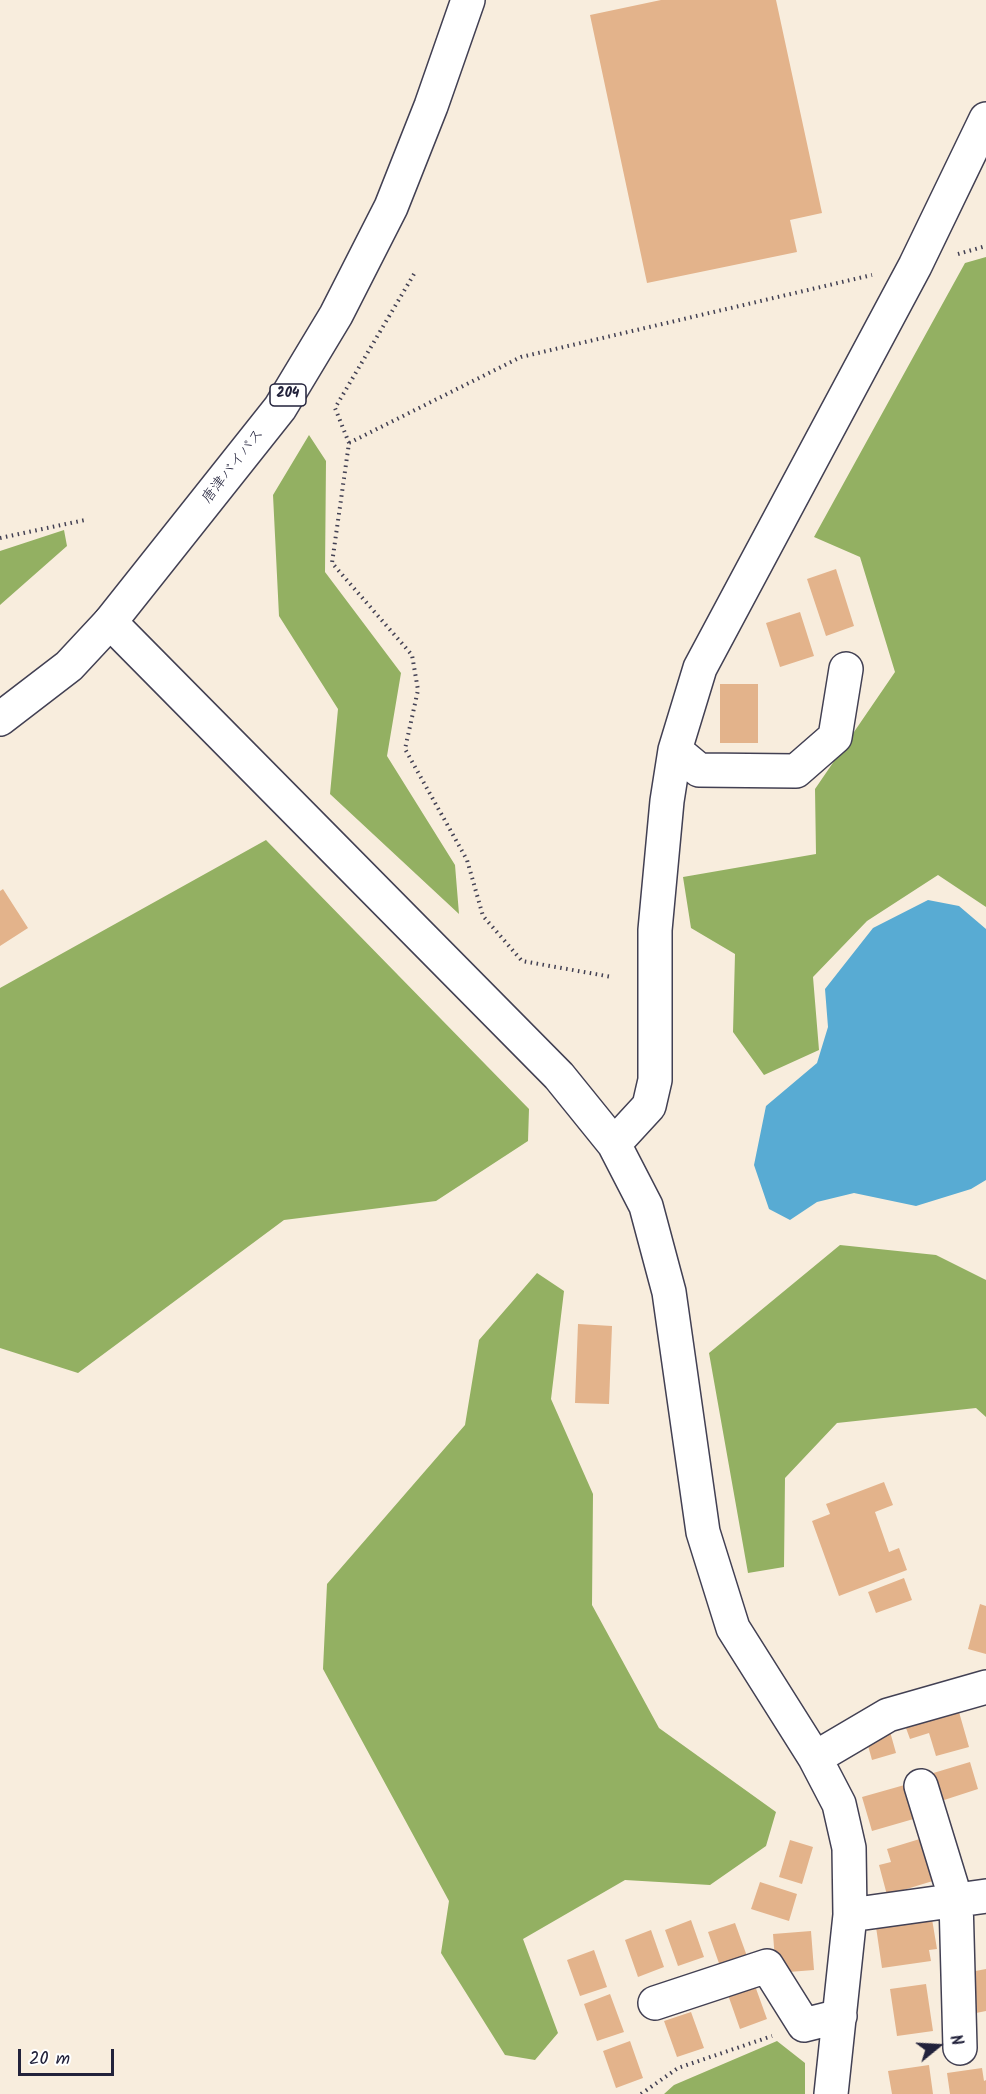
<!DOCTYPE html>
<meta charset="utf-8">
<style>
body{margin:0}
#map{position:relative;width:986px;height:2094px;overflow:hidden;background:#f8eddd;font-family:Kalam,sans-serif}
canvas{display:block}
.north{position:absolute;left:908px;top:2016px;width:60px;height:60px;-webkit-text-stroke:4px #fff;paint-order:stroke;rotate:72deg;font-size:16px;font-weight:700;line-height:24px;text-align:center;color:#22223b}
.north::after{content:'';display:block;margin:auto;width:21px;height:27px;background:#22223b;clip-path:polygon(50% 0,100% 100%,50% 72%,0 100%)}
.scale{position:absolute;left:18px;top:2049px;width:96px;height:27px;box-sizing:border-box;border:3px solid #22223b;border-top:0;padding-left:8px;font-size:18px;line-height:21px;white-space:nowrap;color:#22223b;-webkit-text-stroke:4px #fff;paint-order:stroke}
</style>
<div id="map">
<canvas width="986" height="2094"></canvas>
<div class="north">N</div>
<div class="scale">20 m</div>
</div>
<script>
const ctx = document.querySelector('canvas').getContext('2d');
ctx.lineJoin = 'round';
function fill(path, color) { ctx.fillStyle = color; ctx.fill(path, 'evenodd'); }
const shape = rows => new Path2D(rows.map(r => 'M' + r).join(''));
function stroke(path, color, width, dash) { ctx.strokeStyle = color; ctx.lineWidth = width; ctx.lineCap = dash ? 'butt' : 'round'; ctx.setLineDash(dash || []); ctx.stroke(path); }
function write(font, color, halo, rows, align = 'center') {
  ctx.font = font + ' Kalam,"Klee One",sans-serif'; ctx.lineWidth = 4.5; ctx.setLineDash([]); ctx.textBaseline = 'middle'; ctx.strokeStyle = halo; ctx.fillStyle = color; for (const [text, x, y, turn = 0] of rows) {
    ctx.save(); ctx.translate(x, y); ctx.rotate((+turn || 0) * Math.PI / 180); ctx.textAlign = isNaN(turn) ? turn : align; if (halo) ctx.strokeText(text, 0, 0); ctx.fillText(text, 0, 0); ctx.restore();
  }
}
const forest = shape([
 [986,257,986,907,938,875,867,921,813,977,819,1050,764,1075,733,1032,735,954,691,928,683,877,816,854,815,789,895,672,860,557,814,537,965,263],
 [309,435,326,461,325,572,401,673,387,756,455,865,459,914,330,794,338,709,279,616,273,495],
 [64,530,67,546,0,605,0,551],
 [266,840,529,1109,528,1141,436,1201,284,1220,78,1373,0,1348,0,988],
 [840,1245,936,1255,986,1280,986,1417,976,1408,837,1423,785,1478,784,1567,748,1573,709,1353],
 [537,1273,564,1291,551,1399,593,1494,592,1605,659,1728,776,1812,766,1846,710,1885,625,1880,523,1939,558,2033,535,2060,505,2055,441,1953,449,1901,323,1669,327,1584,465,1425,479,1340],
 [777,2041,805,2063,805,2094,664,2094,674,2085]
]);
const water = shape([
 [928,900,959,906,986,929,986,1180,971,1189,916,1206,854,1193,817,1202,790,1220,769,1209,754,1165,766,1106,817,1063,828,1027,825,989,873,928]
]);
const building = shape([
 [661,0,776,0,822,213,790,220,797,252,647,283,590,15],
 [836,569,854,626,826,636,807,579],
 [800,612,814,656,780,667,766,623],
 [720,684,758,684,758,743,720,743],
 [3,889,28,928,0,946,0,891],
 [578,1324,612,1326,609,1404,575,1403],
 [884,1482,893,1505,875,1512,889,1552,899,1548,907,1570,839,1596,812,1521,830,1514,826,1504],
 [904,1578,912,1600,876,1613,868,1592],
 [980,1604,986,1606,986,1654,968,1649],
 [959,1712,969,1747,936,1756,929,1733,910,1739,906,1728],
 [889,1728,896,1753,872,1760,865,1735],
 [970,1762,978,1789,938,1802,930,1774],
 [908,1784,917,1818,872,1831,862,1797],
 [923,1838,936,1880,887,1895,879,1865,891,1862,887,1849],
 [790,1840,813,1847,802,1884,779,1877],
 [760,1882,797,1894,789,1921,751,1909],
 [932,1919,937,1949,929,1950,931,1961,882,1968,876,1927],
 [691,1920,704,1957,678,1966,665,1930],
 [735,1923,748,1959,721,1969,708,1932],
 [651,1930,664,1967,638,1977,625,1940],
 [811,1931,814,1970,776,1973,773,1934],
 [594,1950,607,1987,580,1996,567,1960],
 [986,1969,986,2011,976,2013,970,1972],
 [754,1983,767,2019,740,2029,727,1992],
 [926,1984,933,2031,897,2036,890,1989],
 [610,1994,624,2032,597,2041,584,2004],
 [691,2012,704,2048,677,2057,664,2021],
 [630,2041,643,2078,616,2088,603,2051],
 [929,2065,933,2094,892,2094,888,2071],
 [982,2068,984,2081,986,2080,986,2094,950,2094,947,2073]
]);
const path = shape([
 [958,254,986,246],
 [414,274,335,408,349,443,332,563,412,655,418,690,405,749,467,860,483,916,522,961,612,977],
 [349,443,521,357,872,275],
 [0,538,85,520],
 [641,2094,678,2068,772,2036]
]);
const minor = shape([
 [110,622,559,1076,614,1144,646,1206,669,1292,703,1532,733,1628,815,1758,839,1804,849,1848,850,1915,831,2094],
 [675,750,699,770,796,771,835,737,846,669],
 [614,1144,649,1106,655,1080,655,930,667,801,675,750,700,668,915,266,986,119],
 [815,1758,888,1715,986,1687],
 [921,1786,956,1900,960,2048],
 [850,1915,986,1896],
 [655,2003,767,1966,804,2025,840,2016]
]);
const highway = shape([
 [0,719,69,666,110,622,280,408,336,315,391,207,431,106,468,0]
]);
const shields = [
 [288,395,36]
];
const shieldNames = [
 ["204",288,395]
];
const streetNames = [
 ["唐津バイパス",234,467,-52]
];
fill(forest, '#93b062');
fill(water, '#58abd3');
fill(building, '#e3b38b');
stroke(minor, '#424053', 36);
stroke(highway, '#424053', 36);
stroke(path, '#424053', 4, [1.5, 4.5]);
stroke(minor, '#fff', 33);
stroke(highway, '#fff', 33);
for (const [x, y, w] of shields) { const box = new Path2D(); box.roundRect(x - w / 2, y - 11, w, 22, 4.5); ctx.fillStyle = '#fff'; ctx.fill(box); stroke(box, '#22223b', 1.5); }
write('bold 14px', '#22223b', null, shieldNames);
write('15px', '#22223b', '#fff', streetNames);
</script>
